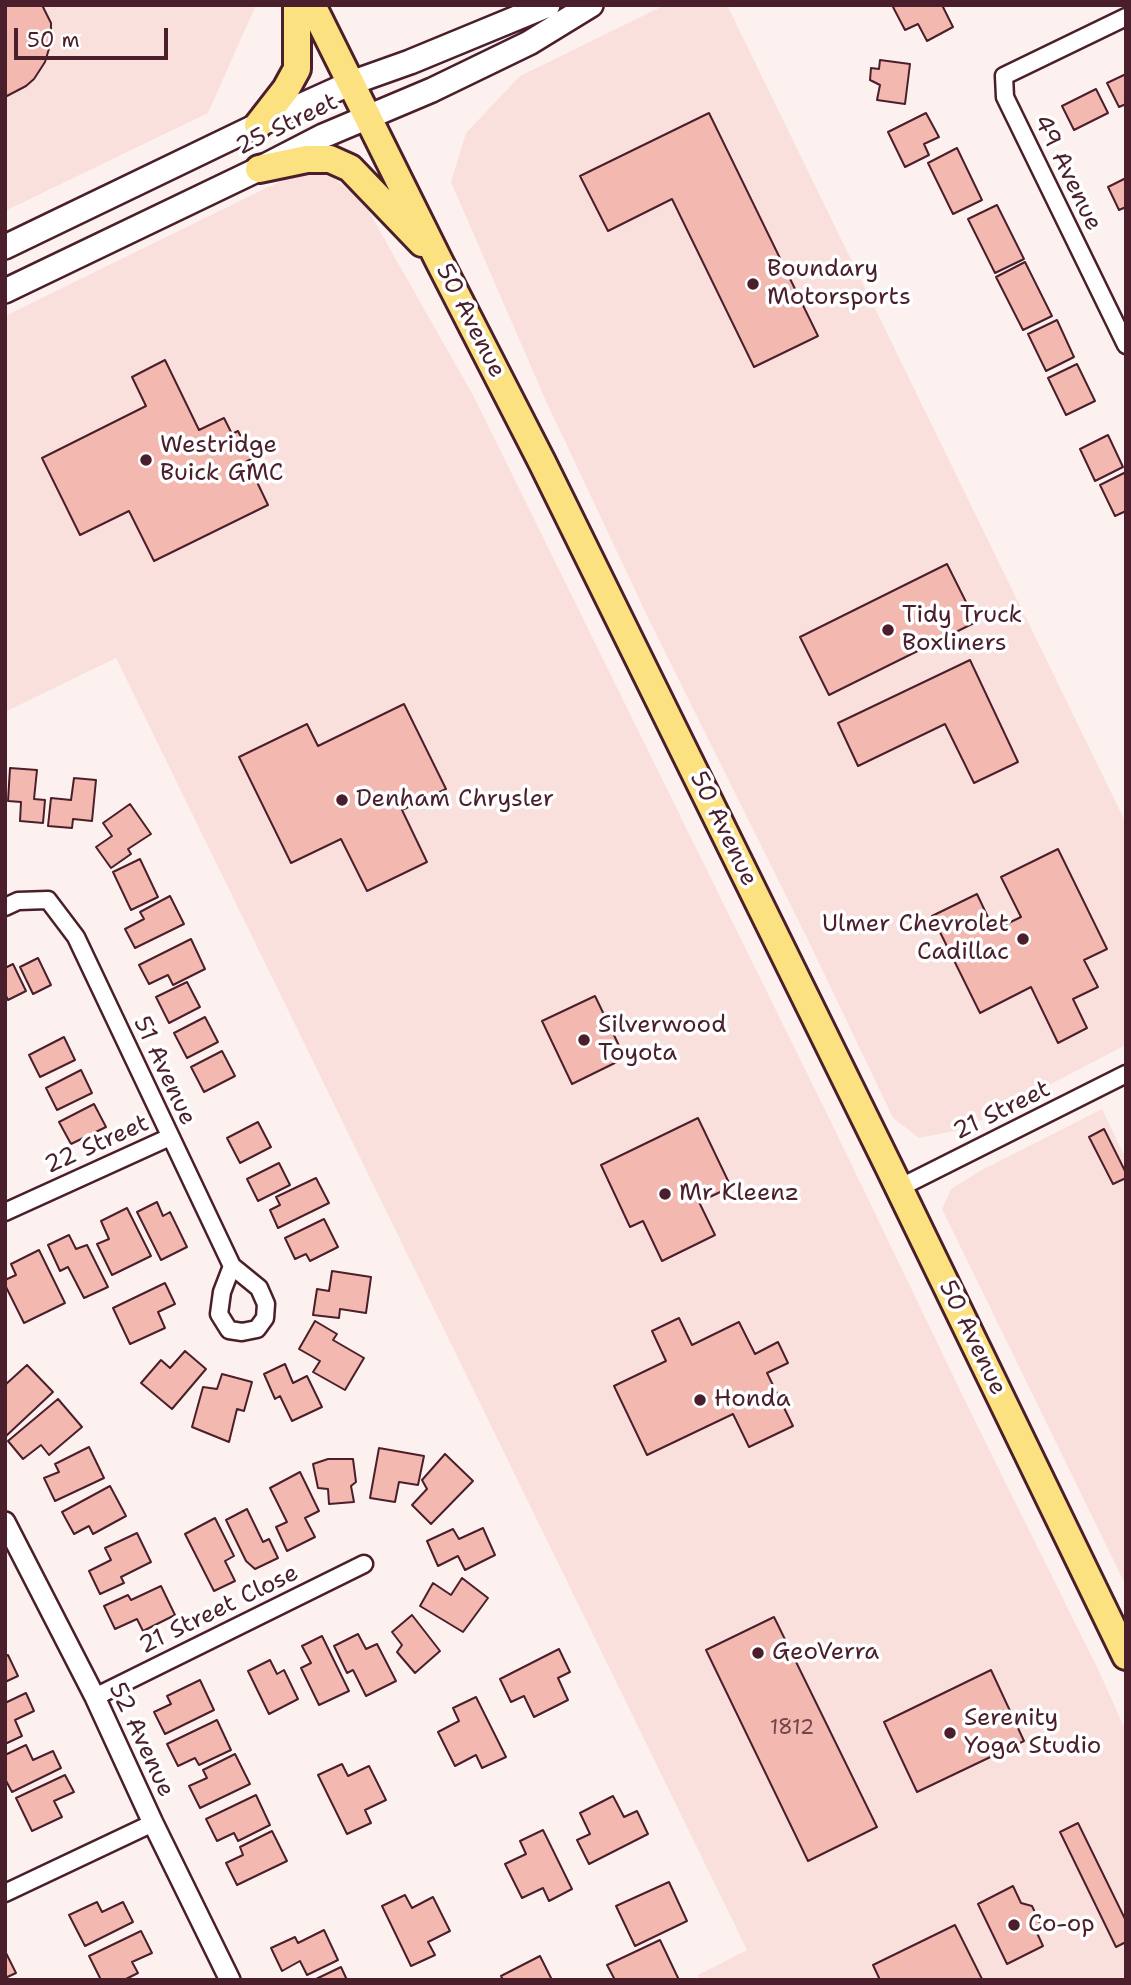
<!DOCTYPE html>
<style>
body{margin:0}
#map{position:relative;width:1131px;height:1985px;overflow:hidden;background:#fdf1ef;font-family:"Shantell Sans",sans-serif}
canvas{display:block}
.frame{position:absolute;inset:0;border:7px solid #4a1f2b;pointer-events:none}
.scale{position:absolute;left:14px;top:28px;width:154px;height:32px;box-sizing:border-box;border:4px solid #4a1f2b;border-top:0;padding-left:9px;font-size:21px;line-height:24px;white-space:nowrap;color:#4a1f2b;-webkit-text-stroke:5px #fff;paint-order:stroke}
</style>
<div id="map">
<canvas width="1131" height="1985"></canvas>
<div class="frame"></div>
<div class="scale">50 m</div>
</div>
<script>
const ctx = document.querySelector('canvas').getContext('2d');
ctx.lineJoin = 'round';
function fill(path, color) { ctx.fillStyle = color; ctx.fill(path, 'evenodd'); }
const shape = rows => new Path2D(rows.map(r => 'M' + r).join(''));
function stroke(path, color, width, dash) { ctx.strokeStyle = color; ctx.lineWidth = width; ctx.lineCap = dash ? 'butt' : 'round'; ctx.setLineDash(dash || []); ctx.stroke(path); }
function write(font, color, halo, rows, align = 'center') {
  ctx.font = font + ' "Shantell Sans",sans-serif'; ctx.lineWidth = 7; ctx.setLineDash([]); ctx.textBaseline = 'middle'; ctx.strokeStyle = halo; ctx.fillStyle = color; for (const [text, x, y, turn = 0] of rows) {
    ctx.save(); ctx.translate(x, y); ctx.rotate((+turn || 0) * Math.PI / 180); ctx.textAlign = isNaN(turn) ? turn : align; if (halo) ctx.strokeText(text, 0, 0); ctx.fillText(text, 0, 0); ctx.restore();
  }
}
const built = shape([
 [5,5,256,5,208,113,5,211],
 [665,5,727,5,1126,823,1126,1045,964,1129,919,1138,893,1118,808,940,652,626,545,399,451,182,466,133,520,76],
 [311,172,331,176,354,194,368,210,474,397,833,1126,973,1417,1097,1667,1126,1731,1126,1980,700,1980,698,1975,747,1950,116,658,5,712,5,316,260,191,290,177],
 [1102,1109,1126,1159,1126,1586,942,1209,951,1189,980,1171]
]);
const building = shape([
 [5,5,42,5,51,23,51,42,45,62,34,79,26,86,5,97,5,5],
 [897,5,942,5,953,27,927,41,918,24,905,30,893,7,897,5],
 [880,60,910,64,905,104,877,100,880,85,870,80,871,68,879,69,880,60],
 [1126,74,1126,104,1119,107,1107,83,1126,74],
 [1096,89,1108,113,1074,130,1062,106,1096,89],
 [709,113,818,336,754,367,672,199,608,231,580,176,709,113],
 [926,113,939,137,924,144,929,155,905,167,888,132,926,113],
 [957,148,982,200,953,214,928,163,957,148],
 [1126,178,1126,207,1119,210,1108,187,1126,178],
 [997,205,1024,259,995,273,968,219,997,205],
 [1025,262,1052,316,1023,330,996,277,1025,262],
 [1057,320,1074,357,1046,371,1028,334,1057,320],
 [165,360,199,430,224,418,232,434,238,431,252,459,247,461,268,505,154,561,129,511,80,535,42,458,146,406,132,377,165,360],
 [1077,364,1095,401,1066,415,1048,378,1077,364],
 [1108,435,1123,467,1095,481,1080,449,1108,435],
 [1126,472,1126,511,1115,516,1100,485,1126,472],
 [947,564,976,622,829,695,800,637,947,564],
 [970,660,1018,762,974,783,945,724,858,766,838,723,970,660],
 [404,704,446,789,402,810,427,862,367,891,341,839,291,863,239,757,307,724,318,746,404,704],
 [10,768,37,770,34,799,45,800,43,823,20,821,21,802,8,801,10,768],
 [74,778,96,780,92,821,73,819,72,828,48,826,51,798,71,800,74,778],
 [130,804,151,834,128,849,131,854,111,868,96,847,112,836,103,823,130,804],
 [1058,849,1107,949,1084,960,1098,987,1073,999,1087,1028,1058,1043,1031,987,980,1013,932,916,977,894,994,930,1021,917,1001,877,1058,849],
 [140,859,158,897,131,910,113,872,140,859],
 [170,896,184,924,135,948,125,929,144,919,140,912,170,896],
 [191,939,205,969,173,985,168,975,149,984,139,965,191,939],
 [38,958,51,985,33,994,20,967,38,958],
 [13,964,26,991,8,1000,5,994,5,968,13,964],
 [187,982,200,1007,169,1023,156,997,187,982],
 [595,996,625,1058,572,1084,542,1021,595,996],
 [205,1017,218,1042,187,1058,174,1033,205,1017],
 [64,1037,75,1060,40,1077,29,1055,64,1037],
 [222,1051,235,1076,204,1092,191,1067,222,1051],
 [81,1070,92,1093,57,1110,46,1088,81,1070],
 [94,1104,106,1127,71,1144,59,1122,94,1104],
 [698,1118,731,1187,699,1202,715,1235,662,1261,643,1221,630,1227,601,1165,698,1118],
 [258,1122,271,1147,240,1163,227,1138,258,1122],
 [1104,1129,1126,1173,1126,1178,1113,1184,1089,1137,1104,1129],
 [279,1163,290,1185,258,1201,247,1179,279,1163],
 [316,1178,329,1203,278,1228,270,1210,280,1205,276,1197,316,1178],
 [157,1202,163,1216,170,1212,187,1247,161,1260,137,1212,157,1202],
 [127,1208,151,1256,112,1275,97,1244,109,1239,101,1221,127,1208],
 [324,1219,338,1247,310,1261,306,1254,295,1259,285,1238,324,1219],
 [69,1235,76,1249,87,1245,108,1287,84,1298,68,1267,60,1271,48,1245,69,1235],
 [39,1250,65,1303,24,1323,5,1285,5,1280,16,1275,11,1264,39,1250],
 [332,1271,371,1277,366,1313,340,1309,339,1318,313,1315,317,1289,329,1291,332,1271],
 [165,1283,175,1304,158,1312,165,1328,130,1344,113,1308,165,1283],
 [679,1318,692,1345,739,1322,755,1354,778,1342,788,1363,767,1373,793,1426,749,1447,733,1414,647,1455,614,1386,666,1361,652,1331,679,1318],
 [315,1321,337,1334,333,1340,364,1358,345,1390,313,1372,320,1361,299,1349,315,1321],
 [185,1351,206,1369,172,1409,141,1383,161,1360,170,1368,185,1351],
 [285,1364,293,1383,307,1376,322,1407,292,1421,280,1396,275,1399,264,1374,285,1364],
 [27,1365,53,1392,5,1437,5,1385,27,1365],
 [222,1374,252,1382,244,1411,237,1409,229,1442,192,1427,203,1387,217,1389,222,1374],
 [58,1399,82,1427,49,1455,41,1445,23,1459,8,1441,58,1399],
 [89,1447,104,1478,55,1501,44,1478,59,1472,55,1464,89,1447],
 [379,1448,424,1456,418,1485,399,1482,395,1502,370,1498,379,1448],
 [445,1454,473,1481,431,1524,412,1505,427,1489,422,1480,445,1454],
 [328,1459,353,1459,356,1482,351,1486,354,1502,329,1504,328,1489,318,1488,313,1464,328,1459],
 [300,1472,319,1511,305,1518,315,1537,287,1551,276,1527,287,1522,270,1488,300,1472],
 [110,1486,126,1516,93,1534,89,1526,74,1534,62,1512,110,1486],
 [247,1509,263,1542,269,1539,278,1558,255,1569,246,1561,226,1520,247,1509],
 [215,1518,234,1556,225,1561,235,1581,214,1591,185,1534,215,1518],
 [483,1528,495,1555,465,1570,458,1556,438,1566,427,1541,453,1529,459,1539,483,1528],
 [137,1533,151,1562,121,1577,124,1583,100,1594,89,1571,111,1560,105,1548,137,1533],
 [462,1578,488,1598,463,1632,420,1606,433,1583,451,1595,462,1578],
 [161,1586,175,1615,143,1631,137,1619,115,1629,104,1606,128,1595,131,1600,161,1586],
 [412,1615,440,1651,415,1673,397,1652,402,1645,392,1632,412,1615],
 [774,1617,877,1827,808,1861,706,1650,774,1617],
 [358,1634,366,1649,377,1644,396,1681,366,1696,353,1670,347,1673,334,1646,358,1634],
 [322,1636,349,1691,319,1705,301,1668,311,1663,302,1646,322,1636],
 [559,1649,570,1672,558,1678,568,1700,534,1717,524,1696,511,1702,500,1679,559,1649],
 [8,1655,18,1676,5,1682,5,1656,8,1655],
 [270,1660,277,1674,284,1670,298,1699,269,1714,248,1671,270,1660],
 [991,1670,1024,1741,917,1792,884,1722,991,1670],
 [200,1680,214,1710,165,1734,154,1712,171,1704,167,1696,200,1680],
 [26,1693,34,1711,15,1720,22,1736,5,1744,5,1703,26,1693],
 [476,1697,506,1757,482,1768,476,1755,455,1766,438,1732,459,1721,453,1708,476,1697],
 [217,1720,231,1750,199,1765,195,1758,178,1766,167,1744,217,1720],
 [26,1745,33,1760,53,1751,61,1768,12,1792,5,1779,5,1755,26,1745],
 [235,1754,250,1784,200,1808,189,1786,207,1778,203,1770,235,1754],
 [342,1764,348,1776,369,1766,386,1800,365,1810,371,1823,347,1834,318,1775,342,1764],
 [65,1775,74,1792,54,1801,62,1817,32,1831,16,1798,65,1775],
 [256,1795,270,1825,238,1841,234,1833,217,1841,206,1819,256,1795],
 [613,1796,624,1817,637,1811,648,1834,589,1864,577,1840,590,1834,580,1813,613,1796],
 [1078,1823,1126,1921,1126,1942,1116,1947,1060,1832,1078,1823],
 [543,1830,572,1889,549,1901,543,1888,522,1898,505,1864,526,1854,520,1841,543,1830],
 [272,1831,287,1861,237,1885,226,1863,243,1855,240,1847,272,1831],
 [669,1882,687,1921,635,1946,616,1906,669,1882],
 [1013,1886,1021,1903,1032,1906,1040,1923,1037,1933,1043,1946,1007,1964,978,1904,1013,1886],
 [405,1895,412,1908,433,1897,450,1931,428,1942,435,1955,411,1966,382,1906,405,1895],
 [97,1902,102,1912,123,1902,133,1922,85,1946,69,1915,97,1902],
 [955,1925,982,1979,880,1980,873,1965,955,1925],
 [324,1930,338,1960,307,1975,300,1961,282,1971,271,1948,295,1937,298,1943,324,1930],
 [141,1931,152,1953,132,1962,138,1973,124,1980,101,1980,89,1956,141,1931],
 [660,1940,679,1980,615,1980,607,1965,660,1940],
 [5,1951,16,1973,5,1978,5,1951],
 [540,1956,552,1980,503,1980,501,1976,540,1956],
 [341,1967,347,1980,314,1980,341,1967]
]);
const minor = shape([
 [1126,17,1004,76,1005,97,1126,345],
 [5,907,18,901,48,900,76,937,232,1266,259,1288,266,1304,265,1318,257,1329,242,1332,229,1330,219,1314,222,1292,232,1266],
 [899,1188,1126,1074],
 [5,1212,170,1137],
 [95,1697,364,1564],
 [5,1893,153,1823]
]);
const tertiary = shape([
 [5,1522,95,1697,153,1823,230,1980]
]);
const secondary = shape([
 [5,247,258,125,351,83,410,62,548,5],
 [5,291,259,169,323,136,432,90,529,43,591,5]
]);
const primary = shape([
 [312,5,439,261,542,462,888,1165,1126,1656],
 [258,125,286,89,297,69,297,5],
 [259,169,307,159,330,159,350,168,422,243]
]);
const markers = [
 [753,284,7,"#4a1f2b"],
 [146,460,7,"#4a1f2b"],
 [888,630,7,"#4a1f2b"],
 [342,800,7,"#4a1f2b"],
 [1023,939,7,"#4a1f2b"],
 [584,1040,7,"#4a1f2b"],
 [665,1194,7,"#4a1f2b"],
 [700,1400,7,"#4a1f2b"],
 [758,1653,7,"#4a1f2b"],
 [950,1733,7,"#4a1f2b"],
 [1014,1925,7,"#4a1f2b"]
];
const numberNames = [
 ["1812",792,1729]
];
const streetNames = [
 ["25 Street",287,125,-26],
 ["49 Avenue",1067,173,64],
 ["50 Avenue",470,321,63],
 ["50 Avenue",723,829,64],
 ["51 Avenue",164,1071,65],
 ["21 Street",1002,1111,-26],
 ["22 Street",97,1145,-24],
 ["50 Avenue",972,1338,64],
 ["21 Street Close",219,1610,-26],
 ["52 Avenue",141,1740,65]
];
const poiNames = [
 ["Boundary",767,270],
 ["Motorsports",767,298],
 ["Westridge",160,446],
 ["Buick GMC",160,474],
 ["Tidy Truck",902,616],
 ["Boxliners",902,644],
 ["Denham Chrysler",356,800],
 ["Ulmer Chevrolet",1009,925,"right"],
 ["Cadillac",1009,953,"right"],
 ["Silverwood",598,1026],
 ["Toyota",598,1054],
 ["Mr Kleenz",679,1194],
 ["Honda",714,1400],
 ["GeoVerra",772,1653],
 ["Serenity",964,1719],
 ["Yoga Studio",964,1747],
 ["Co-op",1028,1925]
];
fill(built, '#fae0dc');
fill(building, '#f3b8af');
stroke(building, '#4a1f2b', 2);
stroke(minor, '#4a1f2b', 21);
stroke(tertiary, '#4a1f2b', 24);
stroke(secondary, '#4a1f2b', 28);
stroke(primary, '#4a1f2b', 32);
stroke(minor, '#fff', 16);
stroke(tertiary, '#fff', 19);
stroke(secondary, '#fff', 23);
stroke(primary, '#fbe180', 26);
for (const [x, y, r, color] of markers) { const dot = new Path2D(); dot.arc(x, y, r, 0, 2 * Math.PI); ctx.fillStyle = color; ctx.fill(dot); stroke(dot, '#fff', 2.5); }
write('21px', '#74454c', null, numberNames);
write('24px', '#4a1f2b', '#fff', streetNames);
write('24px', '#4a1f2b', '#fff', poiNames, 'left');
</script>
